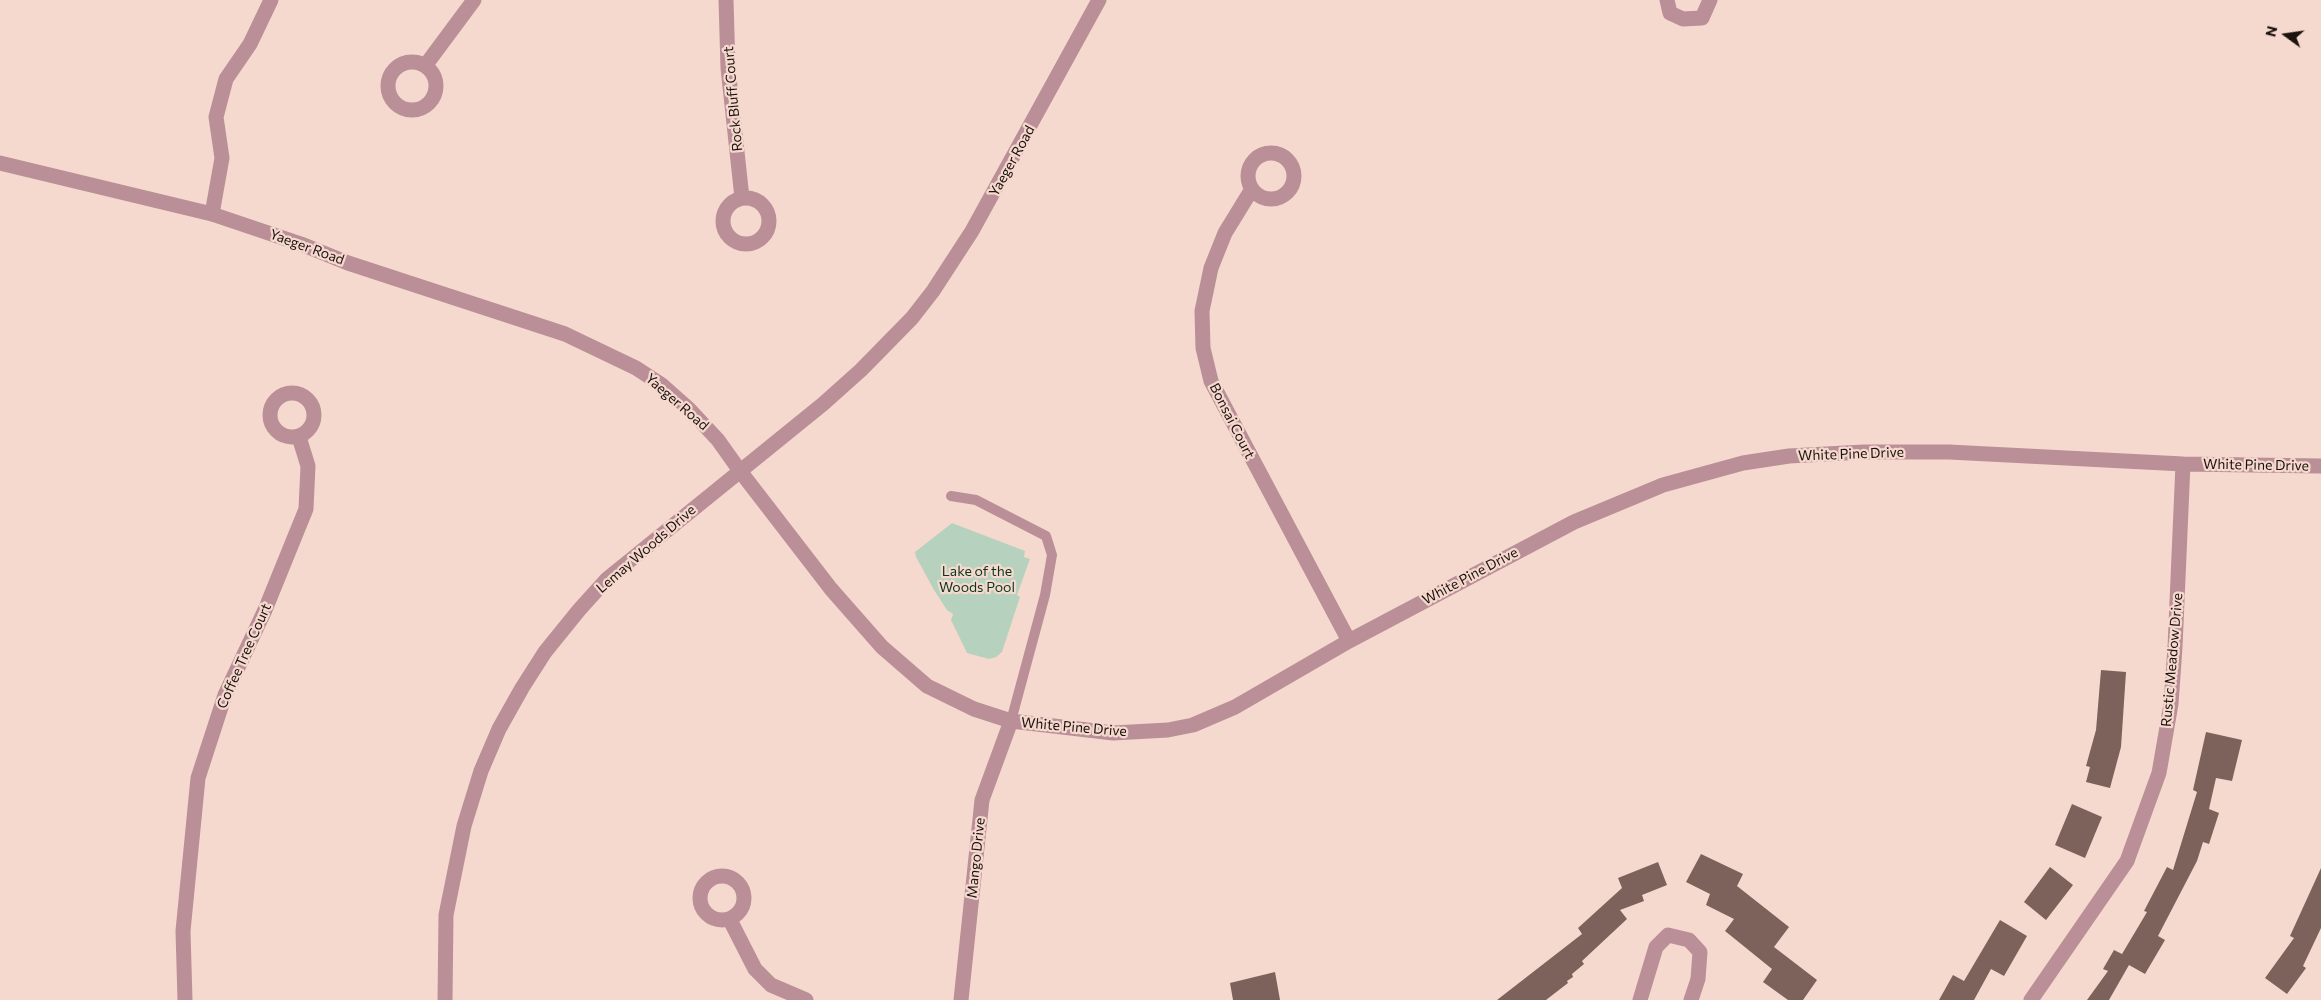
<!DOCTYPE html>
<style>
body{margin:0}
#map{position:relative;width:2321px;height:1000px;overflow:hidden;background:#f6d9ce;font-family:Commissioner,sans-serif}
canvas{display:block}
.north{position:absolute;left:2261px;top:10px;width:50px;height:50px;-webkit-text-stroke:4px #f6d9ce;paint-order:stroke;rotate:284deg;font-size:14px;font-weight:700;line-height:20px;text-align:center;color:#1c120e}
.north::after{content:'';display:block;margin:auto;width:18px;height:22px;background:#1c120e;clip-path:polygon(50% 0,100% 100%,50% 72%,0 100%)}
</style>
<div id="map">
<canvas width="2321" height="1000"></canvas>
<div class="north">N</div>
</div>
<script>
const ctx = document.querySelector('canvas').getContext('2d');
ctx.lineJoin = 'round';
function fill(path, color) { ctx.fillStyle = color; ctx.fill(path, 'evenodd'); }
const shape = rows => new Path2D(rows.map(r => 'M' + r).join(''));
function stroke(path, color, width, dash) { ctx.strokeStyle = color; ctx.lineWidth = width; ctx.lineCap = dash ? 'butt' : 'round'; ctx.setLineDash(dash || []); ctx.stroke(path); }
function write(font, color, halo, rows, align = 'center') {
  ctx.font = font + ' Commissioner,sans-serif'; ctx.lineWidth = 4.5; ctx.setLineDash([]); ctx.textBaseline = 'middle'; ctx.strokeStyle = halo; ctx.fillStyle = color; for (const [text, x, y, turn = 0] of rows) {
    ctx.save(); ctx.translate(x, y); ctx.rotate((+turn || 0) * Math.PI / 180); ctx.textAlign = isNaN(turn) ? turn : align; if (halo) ctx.strokeText(text, 0, 0); ctx.fillText(text, 0, 0); ctx.restore();
  }
}
const green = shape([
 [952,523,1025,551,1024,557,1030,559,1017,595,1020,597,1002,652,996,657,989,659,967,653,951,620,953,614,947,610,934,590,916,557,915,552]
]);
const building = shape([
 [2101,670,2126,672,2121,747,2110,788,2086,782,2090,767,2086,766,2096,730],
 [2206,732,2242,740,2232,781,2216,778,2209,809,2219,813,2209,844,2203,842,2197,861,2158,936,2165,940,2145,974,2129,965,2109,1000,2087,1000,2108,971,2103,969,2114,950,2122,954,2147,912,2144,911,2167,867,2173,870,2197,792,2193,790],
 [2072,804,2102,817,2085,858,2055,845],
 [1701,854,1743,874,1737,886,1789,927,1774,947,1817,980,1803,1000,1788,1000,1763,982,1772,969,1725,931,1734,919,1706,905,1710,894,1686,882],
 [1658,862,1667,885,1642,895,1644,901,1620,910,1627,919,1582,961,1584,964,1572,974,1573,977,1567,981,1568,983,1546,1000,1497,1000,1582,934,1578,928,1622,888,1618,878],
 [2050,867,2073,885,2046,920,2024,902],
 [2321,868,2321,928,2303,966,2306,968,2287,994,2265,978,2294,938,2290,936],
 [2000,920,2027,936,2004,976,1991,969,1974,1000,1939,1000,1953,975,1964,981],
 [1275,972,1280,1000,1233,1000,1230,983]
]);
const service = shape([
 [951,496,976,500,1046,536,1052,555,1045,595,1011,721]
]);
const minor = shape([
 [726,0,728,68,742,198],
 [1667,0,1670,13,1683,19,1702,18,1710,0],
 '388 86a24 24 0 1 1 48 0a24 24 0 1 1-48 0Z',
 [425,66,474,0],
 '1248 176a23 23 0 1 1 46 0a23 23 0 1 1-46 0Z',
 [1252,189,1225,233,1211,268,1202,311,1203,348,1211,381,1349,641],
 '723 221a23 23 0 1 1 46 0a23 23 0 1 1-46 0Z',
 [212,214,222,158,216,117,226,79,250,44,271,0],
 '270 415a22 22 0 1 1 44 0a22 22 0 1 1-44 0Z',
 [740,471,831,589,882,647,927,686,974,709,1011,721,1113,733,1168,730,1193,725,1235,707,1349,641,1574,522,1663,485,1743,463,1789,456,1864,452,1949,452,2183,464,2321,466],
 '700 898a22 22 0 1 1 44 0a22 22 0 1 1-44 0Z',
 [730,920,755,969,771,985,806,1000],
 [185,1000,183,931,198,778,225,695,265,610,306,509,308,466,299,437],
 [961,1000,982,800,1011,721],
 [1640,1000,1656,947,1668,935,1689,940,1700,952,1698,979,1691,1000],
 [2031,1000,2127,861,2159,773,2171,704,2175,647,2183,464]
]);
const tertiary = shape([
 [0,163,212,214,301,244,348,263,565,334,636,368,662,385,689,409,718,440,740,471],
 [445,1000,446,915,464,826,481,771,499,729,522,688,545,652,579,610,607,579,823,404,861,370,912,318,933,291,972,231,1099,0]
]);
const streetNames = [
 ["Rock Bluff Court",733,99,-95],
 ["Yaeger Road",1012,161,-61],
 ["Yaeger Road",307,247,20],
 ["Yaeger Road",677,402,41],
 ["Bonsai Court",1232,421,63],
 ["White Pine Drive",1851,454,-2],
 ["White Pine Drive",2256,465,1],
 ["Lemay Woods Drive",646,549,-41],
 ["White Pine Drive",1470,576,-28],
 ["Coffee Tree Court",244,656,-66],
 ["Rustic Meadow Drive",2172,660,-85],
 ["White Pine Drive",1074,727,5],
 ["Mango Drive",976,858,-84]
];
const parkNames = [
 ["Lake of the",977,571],
 ["Woods Pool",977,587]
];
fill(green, '#b6d1bd');
fill(building, '#7c625b');
stroke(service, '#ba8f98', 10);
stroke(minor, '#ba8f98', 15);
stroke(tertiary, '#ba8f98', 15);
write('14px', '#1c120e', '#f6d9ce', streetNames);
write('14px', '#0a371c', '#f6d9ce', parkNames);
</script>
